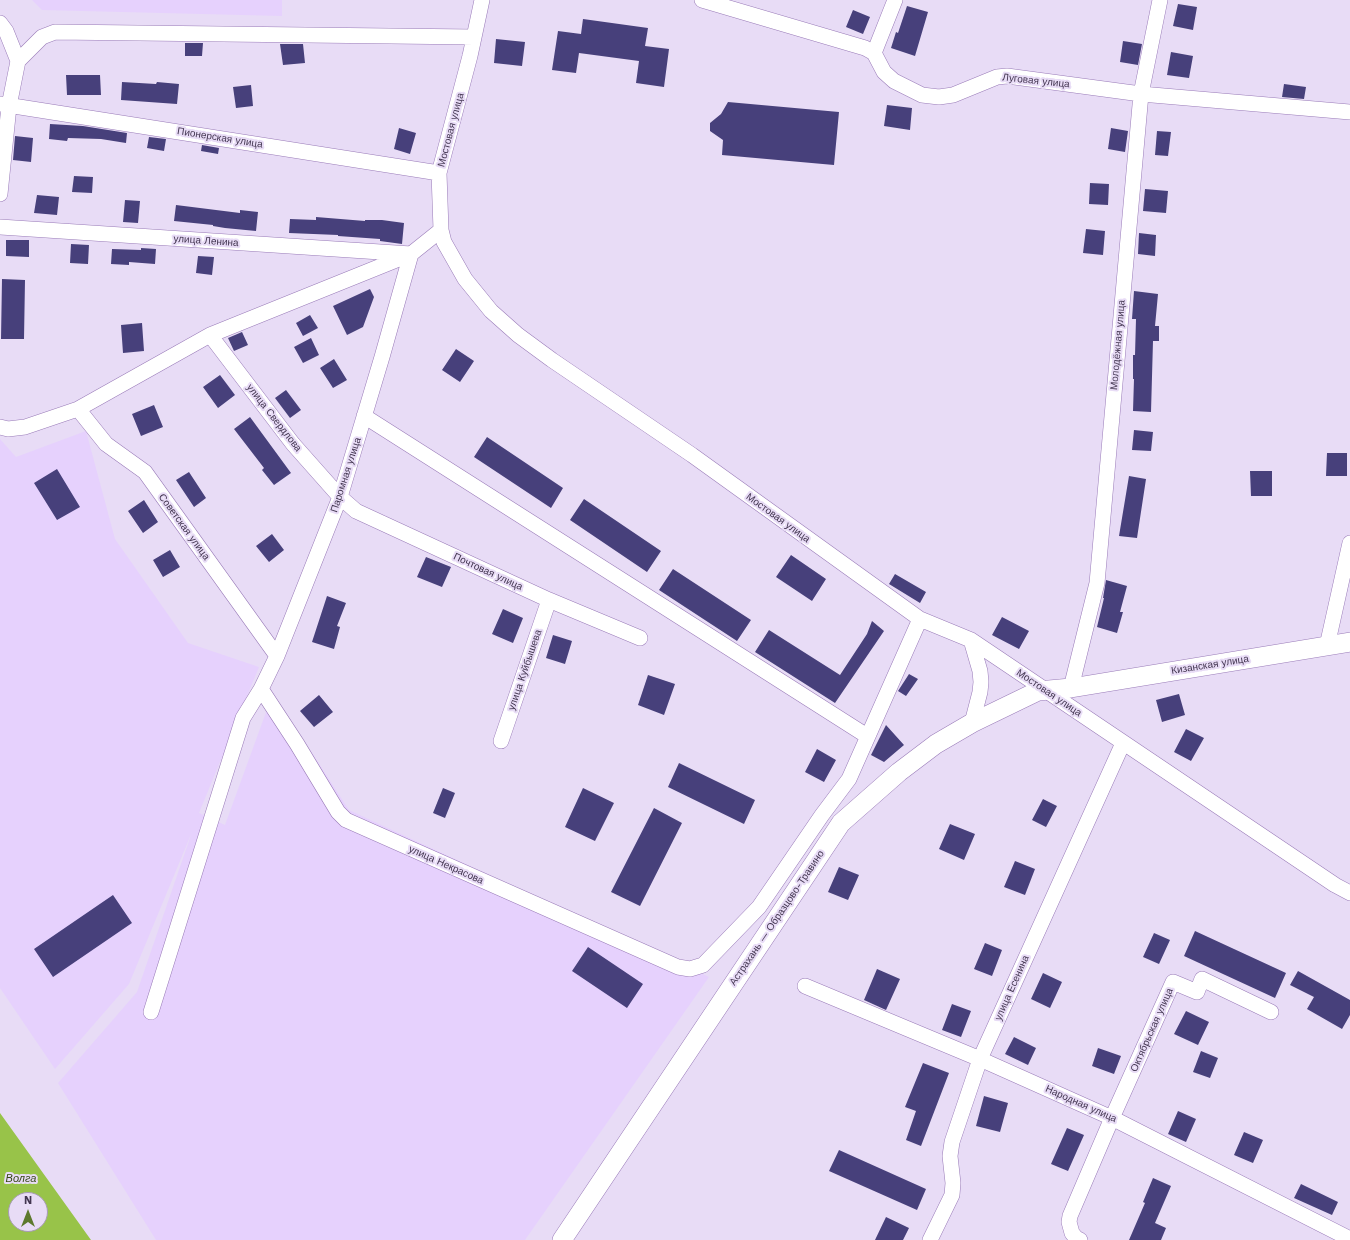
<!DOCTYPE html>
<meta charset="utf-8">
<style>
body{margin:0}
#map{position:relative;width:1350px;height:1240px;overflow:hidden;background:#e8dcf6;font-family:"Work Sans",sans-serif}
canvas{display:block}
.north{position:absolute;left:8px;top:1192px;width:40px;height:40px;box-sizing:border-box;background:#e8dcf6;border:1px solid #a69ab4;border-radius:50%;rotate:0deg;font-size:11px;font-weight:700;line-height:16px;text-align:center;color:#433651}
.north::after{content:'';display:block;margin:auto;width:14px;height:18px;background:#5d792d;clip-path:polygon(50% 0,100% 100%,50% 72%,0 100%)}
</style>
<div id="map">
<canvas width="1350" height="1240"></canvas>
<div class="north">N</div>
</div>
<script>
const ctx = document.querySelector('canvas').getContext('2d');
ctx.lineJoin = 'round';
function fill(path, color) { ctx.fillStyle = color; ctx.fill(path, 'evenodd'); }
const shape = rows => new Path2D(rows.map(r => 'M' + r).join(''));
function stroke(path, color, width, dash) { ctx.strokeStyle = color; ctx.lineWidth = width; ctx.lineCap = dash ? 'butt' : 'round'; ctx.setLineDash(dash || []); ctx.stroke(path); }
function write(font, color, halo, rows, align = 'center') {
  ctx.font = font + ' "Work Sans",sans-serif'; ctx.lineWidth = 4; ctx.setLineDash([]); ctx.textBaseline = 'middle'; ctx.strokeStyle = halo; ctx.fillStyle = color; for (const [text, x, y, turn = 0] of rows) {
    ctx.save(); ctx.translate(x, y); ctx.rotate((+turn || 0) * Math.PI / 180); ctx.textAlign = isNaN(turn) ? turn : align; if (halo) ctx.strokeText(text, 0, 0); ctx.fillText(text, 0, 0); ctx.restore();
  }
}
const built = shape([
 [32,0,282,0,282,16,42,10],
 [86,431,115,539,188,643,259,667,199,813,225,825,273,693,349,810,709,977,525,1240,156,1240,58,1083,137,992,192,832,129,984,55,1069,0,988,0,439,16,457]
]);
const water = shape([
 [0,1113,91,1240,0,1240],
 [16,1200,40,1200,40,1224,16,1224]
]);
const building = shape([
 [1178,4,1197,7,1193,30,1173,26],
 [907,6,928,12,915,56,891,48,896,32,898,33],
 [853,10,870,17,863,34,846,27],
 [583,19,648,28,645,46,669,49,664,87,636,83,639,61,579,53,576,73,552,70,558,31,581,34],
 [496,39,525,42,522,66,494,63],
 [1123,41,1142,44,1138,65,1120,62],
 [185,43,203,43,202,56,185,56],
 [280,44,303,44,305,63,283,65],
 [1171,52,1193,56,1189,78,1167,75],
 [66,75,100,75,101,95,67,95],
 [122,82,156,84,157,82,179,84,177,104,121,100],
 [1284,84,1306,87,1304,99,1282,97],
 [251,85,253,106,236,108,233,87],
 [728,102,839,112,834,165,722,155,723,140,710,131,710,123,721,114],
 [887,105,912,108,910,130,884,126],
 [50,124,83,126,127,133,126,143,101,139,68,138,67,141,49,139],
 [399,128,416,133,410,154,394,149],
 [1111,128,1128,131,1125,152,1108,149],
 [1157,131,1171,132,1168,156,1155,155],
 [15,136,33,138,31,162,13,160],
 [149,137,166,139,164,151,147,148],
 [202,145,219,148,218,154,201,151],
 [74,176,93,177,92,193,72,192],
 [1090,183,1109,184,1108,205,1089,204],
 [1145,189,1168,191,1166,213,1143,211],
 [37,195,59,197,57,215,34,213],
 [125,200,140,201,138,223,123,222],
 [176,205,240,213,240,210,258,212,256,231,225,228,213,226,213,225,174,221],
 [316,217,365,221,365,220,382,220,404,223,402,244,380,241,380,239,338,236,338,235,289,233,290,219,316,220],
 [1086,229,1105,231,1103,255,1083,253],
 [1139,233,1156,235,1155,256,1138,254],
 [6,240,29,240,29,257,6,256],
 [71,244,89,245,88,264,70,263],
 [141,248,156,249,155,264,129,262,129,265,111,264,112,249,141,250],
 [198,256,214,257,212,275,196,273],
 [2,279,25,280,24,339,1,339],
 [370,289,374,297,363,327,347,335,333,306],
 [1134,291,1158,294,1155,326,1159,326,1159,341,1153,341,1151,412,1133,411,1134,379,1133,379,1133,355,1135,355,1136,319,1132,319],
 [310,315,318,328,303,336,296,323],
 [142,323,144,351,123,353,121,325],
 [242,332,248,345,234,351,228,338],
 [311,338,319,355,303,363,294,347],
 [456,349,474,361,460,382,442,370],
 [334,359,347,380,333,388,320,368],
 [220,375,235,395,218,408,203,387],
 [286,390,301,410,290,418,275,398],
 [154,405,163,427,141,436,132,414],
 [250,417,291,473,274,485,262,470,264,468,234,429],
 [1134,430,1153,432,1151,451,1132,450],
 [487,437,563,488,551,508,474,457],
 [1327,453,1347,453,1347,476,1326,476],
 [57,469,80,507,57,520,34,483],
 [1250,471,1272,471,1272,496,1251,496],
 [189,472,206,498,194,507,176,480],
 [1129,476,1146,479,1137,538,1119,536],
 [584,499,661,551,647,572,570,520],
 [144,500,158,522,143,533,128,511],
 [272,534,284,550,269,562,256,546],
 [170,550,180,567,163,577,153,560],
 [791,555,826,579,812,601,776,577],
 [426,557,451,567,442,587,417,577],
 [673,569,751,620,737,641,659,590],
 [895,574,926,592,920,603,889,584],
 [1106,580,1127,586,1120,612,1123,612,1117,633,1097,627,1104,598,1103,598],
 [327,596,346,603,337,626,340,627,334,649,312,642],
 [503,609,523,618,513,643,492,634],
 [1002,617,1029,631,1019,649,992,635],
 [872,621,884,631,835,703,755,652,769,630,840,675,867,634],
 [553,635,572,641,565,664,546,658],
 [909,674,918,679,906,696,898,691],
 [648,675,675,684,664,715,638,705],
 [1179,694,1185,715,1162,722,1156,700],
 [319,695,333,712,314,727,300,711],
 [886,725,904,745,884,762,871,755],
 [1186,729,1204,738,1191,761,1174,752],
 [817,749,836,760,824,782,805,772],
 [679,763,755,800,744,824,668,787],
 [443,788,455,793,445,818,433,813],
 [583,788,614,803,595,841,565,827],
 [1043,799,1057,806,1046,827,1032,820],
 [654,808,682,823,640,906,611,892],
 [950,824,975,834,964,860,939,849],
 [1015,861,1035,869,1025,895,1004,887],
 [839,867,859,875,848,900,828,892],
 [113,895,132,923,53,977,34,949],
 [1195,931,1286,973,1275,998,1184,956],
 [1154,933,1170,940,1159,964,1143,957],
 [985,943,1002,950,992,976,974,969],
 [588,947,643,984,627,1008,572,971],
 [877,969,900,979,886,1010,864,1000],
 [1298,971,1350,1000,1350,1015,1342,1029,1307,1009,1314,997,1290,985],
 [1043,973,1062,982,1050,1008,1031,999],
 [952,1004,971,1011,961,1037,942,1030],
 [1186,1011,1209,1022,1198,1045,1174,1034],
 [1014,1037,1036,1048,1028,1065,1005,1054],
 [1098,1048,1121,1056,1114,1074,1092,1066],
 [1201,1051,1218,1058,1210,1078,1193,1072],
 [923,1063,949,1073,921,1146,906,1140,916,1111,905,1107],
 [984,1096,1008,1103,1000,1132,976,1126],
 [1178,1111,1196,1119,1186,1142,1168,1134],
 [1067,1128,1084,1135,1068,1171,1051,1164],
 [1244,1132,1263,1140,1253,1163,1234,1155],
 [839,1150,926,1189,917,1210,829,1171],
 [1153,1178,1171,1186,1155,1223,1166,1228,1161,1240,1129,1240,1145,1203,1143,1202],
 [1301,1184,1338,1202,1332,1215,1294,1198],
 [886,1217,909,1228,903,1240,875,1240]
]);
const minor = shape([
 [482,0,470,56,439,173,441,230,444,242,465,279,491,311,518,335,552,360,692,455,920,619,971,640,1335,885,1350,893],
 [702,0,865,48,874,53,884,72,894,81,922,95,939,97,953,95,997,77,1007,76,1141,94,1350,112],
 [0,23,6,31,18,61,9,106,0,194],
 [874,53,895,0],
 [18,61,42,37,55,32,474,37],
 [0,104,439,173],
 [0,227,411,254,382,357,340,497,277,656,261,689,243,718,151,1012],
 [210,335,293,444,340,497,356,511,549,600,640,638],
 [78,409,106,444,145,472,277,656],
 [364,416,867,736],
 [0,427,8,429,25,427,78,409,210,335,411,254,441,230],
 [971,640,980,671,981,682,980,692,972,723],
 [1327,646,1350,543],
 [1071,688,1097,583,1141,94,1160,0],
 [261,689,297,744,338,812,346,820,678,967,690,969,703,965,759,907,822,815,849,779,920,619],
 [501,741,549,600],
 [805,986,980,1059,1112,1118,1350,1239],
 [930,1240,952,1195,953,1183,950,1156,952,1142,980,1059,1123,743],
 [1080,1240,1076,1238,1072,1233,1069,1222,1070,1216,1112,1118,1173,982,1197,992,1202,979,1271,1012]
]);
const tertiary = shape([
 [562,1240,841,823,899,772,936,744,972,723,1038,691,1071,688,1350,642]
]);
const streetNames = [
 ["Луговая улица",1036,81,6],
 ["Мостовая улица",451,130,-75],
 ["Пионерская улица",220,138,9],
 ["улица Ленина",206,241,4],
 ["Молодёжная улица",1118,345,-85],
 ["улица Свердлова",274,418,52],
 ["Паромная улица",346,475,-72],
 ["Мостовая улица",778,518,36],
 ["Советская улица",184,527,54],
 ["Почтовая улица",488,572,25],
 ["Кизанская улица",1210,665,-9],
 ["улица Куйбышева",525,670,-71],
 ["Мостовая улица",1049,693,34],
 ["улица Некрасова",446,865,24],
 ["Астрахань — Образцово-Травино",777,918,-56],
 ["улица Есенина",1012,988,-66],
 ["Октябрьская улица",1152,1030,-66],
 ["Народная улица",1081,1104,24]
];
const waterNames = [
 ["Волга",21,1179]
];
fill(built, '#e6d1fd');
fill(water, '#98c349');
fill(building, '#47407b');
stroke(minor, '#997bb8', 16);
stroke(tertiary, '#997bb8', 20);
stroke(minor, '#fff', 15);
stroke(tertiary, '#fff', 19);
write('10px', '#433651', '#e8dcf6', streetNames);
write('italic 11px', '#374818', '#e8dcf6', waterNames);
</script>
